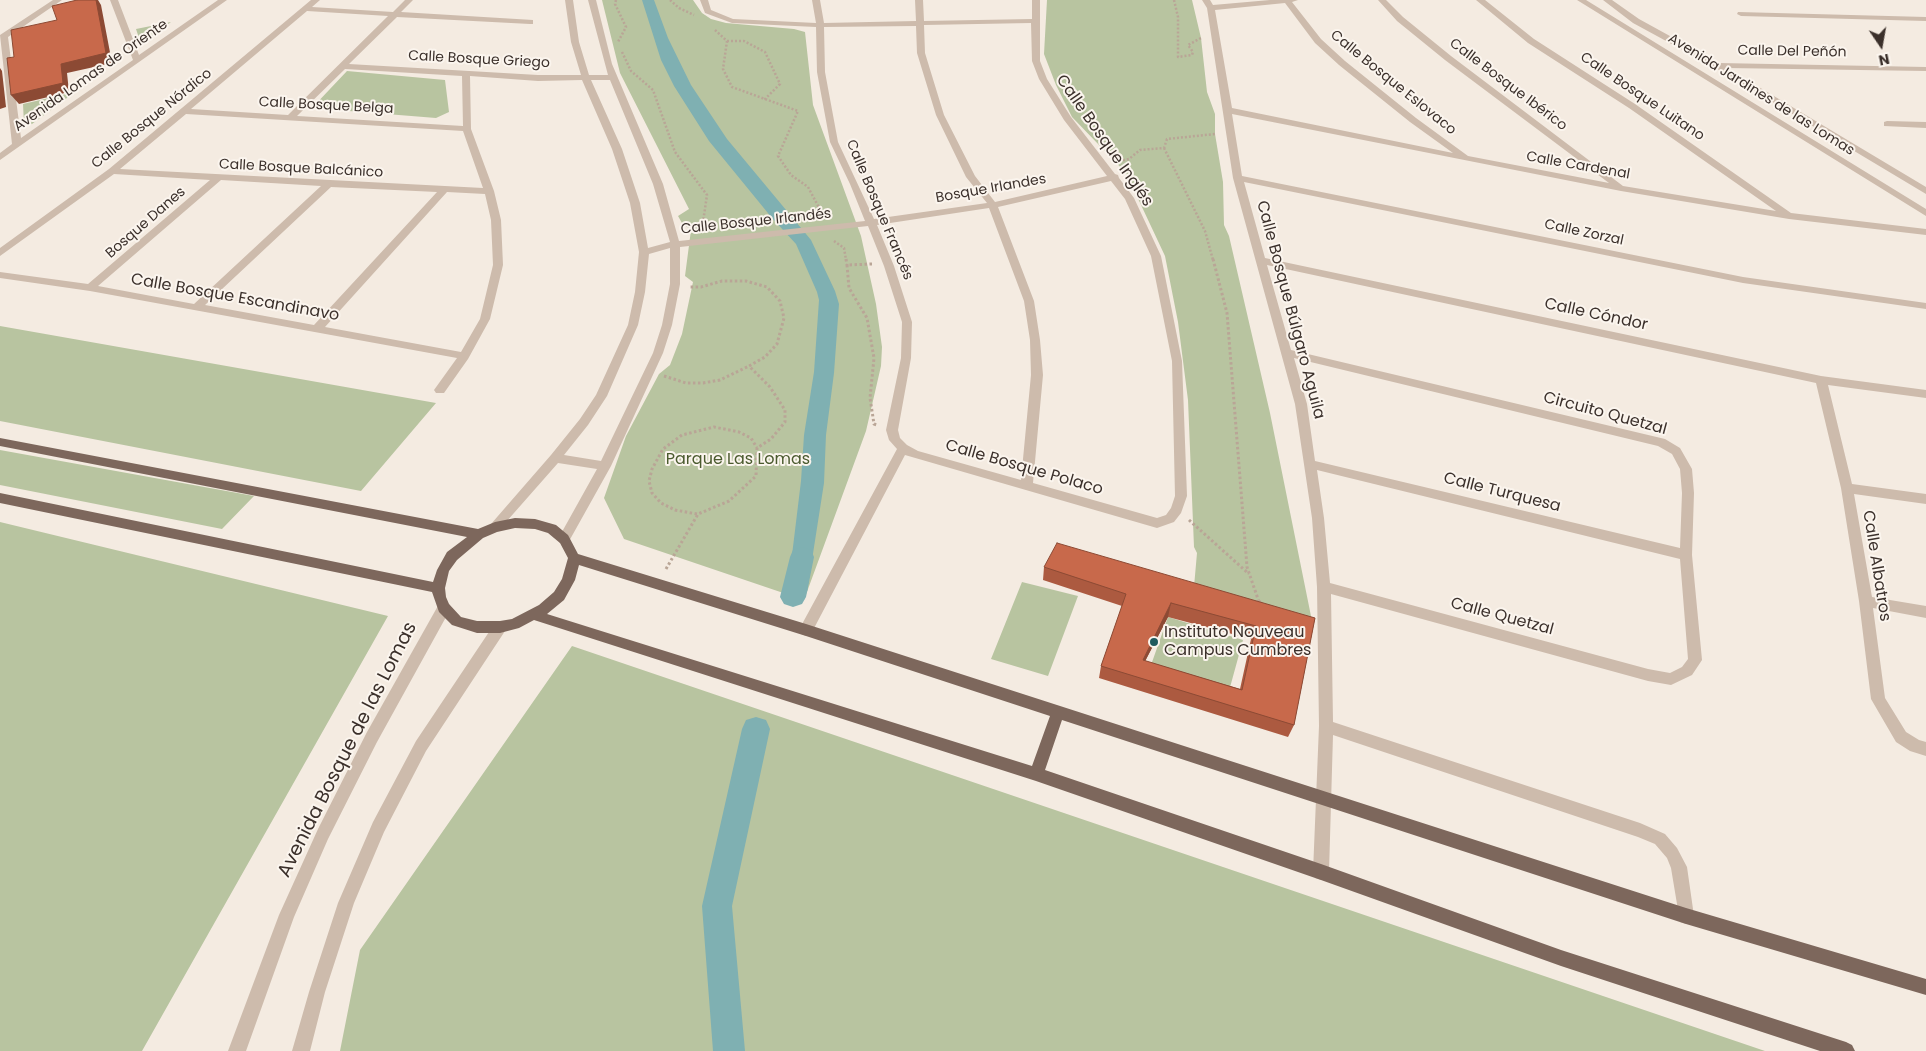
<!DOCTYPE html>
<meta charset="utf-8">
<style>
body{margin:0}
#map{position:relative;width:1926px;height:1051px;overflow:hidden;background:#f4ebe1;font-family:Poppins,sans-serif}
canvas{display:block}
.north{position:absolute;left:1856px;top:20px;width:50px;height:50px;-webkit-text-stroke:4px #fbf5ee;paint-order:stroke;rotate:168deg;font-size:14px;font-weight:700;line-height:20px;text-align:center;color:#3b302b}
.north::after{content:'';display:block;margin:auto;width:18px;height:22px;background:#3b302b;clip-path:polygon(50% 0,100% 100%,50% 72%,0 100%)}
</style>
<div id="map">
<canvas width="1926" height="1051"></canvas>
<div class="north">N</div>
</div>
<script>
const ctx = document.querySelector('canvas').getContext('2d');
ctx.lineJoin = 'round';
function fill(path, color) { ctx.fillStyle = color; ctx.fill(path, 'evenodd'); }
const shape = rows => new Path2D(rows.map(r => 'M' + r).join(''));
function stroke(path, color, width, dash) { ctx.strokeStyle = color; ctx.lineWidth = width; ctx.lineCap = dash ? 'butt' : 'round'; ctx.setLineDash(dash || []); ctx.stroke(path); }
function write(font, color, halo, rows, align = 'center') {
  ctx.font = font + ' Poppins,sans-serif'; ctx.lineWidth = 4; ctx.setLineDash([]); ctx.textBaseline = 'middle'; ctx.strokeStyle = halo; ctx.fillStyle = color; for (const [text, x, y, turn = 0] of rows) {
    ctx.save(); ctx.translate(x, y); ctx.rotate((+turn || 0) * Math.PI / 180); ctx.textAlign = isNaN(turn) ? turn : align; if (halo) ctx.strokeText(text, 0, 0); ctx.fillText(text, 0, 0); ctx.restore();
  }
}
const green = shape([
 [602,0,693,0,702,13,711,19,726,23,794,29,805,32,813,105,861,236,876,304,882,347,881,366,866,431,804,600,624,539,604,498,626,436,659,374,670,365,682,334,693,282,685,276,691,230,682,223,678,216,689,209,620,73],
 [1047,0,1192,0,1201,38,1207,92,1215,114,1215,134,1223,182,1224,225,1229,236,1270,413,1313,626,1193,598,1197,553,1194,547,1188,400,1178,322,1165,256,1126,173,1072,117,1056,85,1044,54],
 [171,22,141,44,136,29],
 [347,71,445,80,449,112,436,118,312,108],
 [75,92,32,124,24,125,23,104],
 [0,326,436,403,361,491,0,421],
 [0,450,254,496,222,529,0,485],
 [0,522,388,616,142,1051,0,1051],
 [1022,582,1078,596,1048,676,991,659],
 [1168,617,1243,640,1229,691,1151,665],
 [572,646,1765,1051,340,1051,360,950]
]);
const water = shape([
 [642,0,654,0,668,38,691,85,727,139,811,240,835,291,839,304,834,373,826,435,824,483,807,592,788,588,801,481,804,435,814,372,819,300,817,292,796,244,772,218,709,141,674,86,661,60]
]);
const canal = shape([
 [802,547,811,550,814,557,806,597,802,604,793,607,784,604,780,597,790,557,793,550,802,547],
 [756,717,766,720,770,729,732,906,745,1051,713,1051,702,906,742,729,746,720,756,717]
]);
const pathFar2 = shape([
 [616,0,615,4,626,27,618,42],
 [670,0,679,8,694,15],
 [1174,0,1178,17,1178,57,1192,55,1193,52,1188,45,1201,38],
 [715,30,727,41,723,69,732,87,798,111,778,156,791,175,808,187,823,215],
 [727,41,744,41,765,52,780,84,764,100],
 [622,52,631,71,653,90,675,152,707,195,702,229],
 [1164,148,1205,231,1213,260],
 [1119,161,1129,159,1140,150,1164,148,1167,139,1215,134],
 [834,241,844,248,846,260]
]);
const pathFar1 = shape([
 [846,259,847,265],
 [1213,259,1227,313,1247,567,1259,602],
 [872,264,847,265,849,288,867,318,874,358,870,398,874,424,877,425],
 [664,376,686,383,703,383,720,380,749,366],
 [697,514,675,510,661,503,652,493,649,481,652,469,663,449,682,435,714,427,739,432,751,438,757,448],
 [1189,520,1249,574],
 [666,569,698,514,729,501,756,476,757,448,771,439,785,422,785,410,770,387,749,366,765,357,777,344,784,318,780,301,767,287,746,281,722,281,701,287,690,287]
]);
const path = shape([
 [1259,601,1260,604]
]);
const minor = shape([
 [53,0,62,0,8,37,21,138,133,60,110,0,118,0,139,55,218,0,227,0,0,160,0,153,12,144,0,35,53,0],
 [311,0,320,0,312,7,393,12,405,0,413,0,401,12,533,20,533,24,530,24,397,17,349,64,538,75,581,75,571,42,565,0,573,0,579,42,589,75,608,75,588,0,596,0,612,64,663,184,679,241,865,221,850,184,830,142,817,72,816,27,732,23,705,13,700,0,708,0,711,10,733,19,816,23,812,0,820,0,824,23,916,21,915,0,923,0,924,21,1032,19,1032,0,1040,0,1040,61,1047,79,1071,117,1115,174,1118,175,1119,178,1134,198,1161,256,1182,361,1187,496,1181,513,1174,522,1157,528,905,455,811,634,806,636,801,634,799,630,801,626,897,449,889,440,886,430,901,358,902,322,884,266,868,226,680,247,680,284,672,325,663,353,611,466,568,543,560,543,558,539,597,469,558,463,499,530,491,530,489,527,491,524,551,455,580,419,596,395,628,325,635,292,639,252,630,203,612,149,582,80,538,81,470,76,471,129,494,191,501,220,503,265,490,319,468,359,444,393,436,393,434,390,457,358,90,291,0,278,0,272,88,284,210,180,114,174,0,256,0,248,109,169,311,0],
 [307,11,388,16,288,115,191,109,307,11],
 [1031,23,1032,61,1039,79,1064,120,1107,176,995,202,975,176,944,115,925,53,924,25,1031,23],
 [916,26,917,53,936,115,966,177,987,203,874,219,838,142,825,72,824,27,916,26],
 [345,69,462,76,463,126,297,116,345,69],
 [591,80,610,80,653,184,670,242,648,248,640,203,622,149,591,80],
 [186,114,463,131,483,188,120,169,186,114],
 [221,180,321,186,194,304,98,286,221,180],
 [1111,181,1125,199,1151,256,1172,361,1175,496,1171,508,1166,515,1157,518,1033,483,1043,375,1040,340,1034,301,998,207,1111,181],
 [331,187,437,192,314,325,205,305,331,187],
 [447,192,485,194,491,220,493,265,480,319,461,352,325,327,447,192],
 [989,208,1024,301,1030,340,1031,375,1021,480,918,451,907,445,900,438,898,430,911,358,912,322,894,266,877,225,989,208],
 [670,248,670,284,662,325,653,353,601,461,564,455,588,425,607,396,638,325,645,292,649,254,670,248],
 [1202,0,1210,0,1213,5,1270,0,1298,0,1292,2,1321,39,1345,61,1416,118,1468,156,1609,183,1445,60,1397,21,1378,0,1386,0,1403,17,1451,56,1623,186,1776,211,1629,108,1528,43,1476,0,1485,0,1534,39,1635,104,1791,213,1926,229,1926,235,1789,219,1621,191,1232,114,1242,176,1743,277,1926,303,1926,309,1743,283,1244,182,1265,258,1821,376,1926,390,1926,398,1828,385,1852,484,1926,494,1926,504,1854,494,1872,597,1926,606,1926,618,1873,608,1885,698,1906,732,1919,740,1926,742,1926,756,1910,751,1896,742,1871,699,1859,601,1841,488,1816,383,1267,265,1291,350,1665,439,1680,448,1692,469,1694,493,1692,555,1702,660,1692,675,1671,685,1648,681,1331,594,1333,722,1640,823,1665,834,1677,848,1687,867,1694,916,1692,922,1686,924,1680,922,1671,868,1667,858,1655,844,1638,837,1333,735,1329,872,1327,878,1321,880,1315,878,1313,872,1319,726,1317,587,1312,518,1295,404,1233,178,1207,8,1202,0],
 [1285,3,1315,43,1339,65,1410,122,1453,153,1232,108,1215,10,1285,3],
 [1294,358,1658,446,1672,454,1680,469,1682,493,1680,548,1315,461,1307,404,1294,358],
 [1317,470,1680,559,1688,659,1682,667,1670,673,1648,669,1330,583,1324,518,1317,470],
 [1577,0,1586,0,1926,209,1926,216,1577,0],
 [1603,0,1612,0,1639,19,1719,63,1926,67,1926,71,1727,68,1926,187,1926,194,1714,67,1633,23,1603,0],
 [1738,12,1926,17,1926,21,1741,16,1737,14,1738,12],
 [1887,121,1926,122,1926,128,1884,126,1884,122,1887,121],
 [444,602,449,604,451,608,377,742,328,839,294,917,246,1051,228,1051,279,915,318,829,367,732,439,604,444,602],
 [500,621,505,623,507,627,505,631,426,751,384,832,354,903,325,992,310,1051,292,1051,309,992,338,903,373,822,416,741,495,623,500,621]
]);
const major = shape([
 [0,438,478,529,495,522,515,518,535,519,556,525,568,535,578,554,806,624,1686,908,1926,979,1926,995,1686,924,1062,720,1045,770,1321,864,1561,950,1846,1042,1852,1045,1855,1051,1820,1051,1561,966,1321,880,1036,781,534,620,519,628,500,633,477,633,452,625,439,612,432,592,0,503,0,493,433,582,437,570,447,552,467,537,0,446,0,438],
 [515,528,535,529,548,533,560,543,568,558,562,579,554,592,539,605,512,619,500,621,477,621,461,617,449,604,446,597,445,588,449,571,457,560,483,538,497,532,515,528],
 [579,565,806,636,1050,716,1032,766,547,614,564,600,575,580,579,565]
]);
const wall = shape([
 [1044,567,1315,618,1294,725,1288,737,1099,678,1101,666,1122,606,1043,580],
 [1168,617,1251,639,1240,689,1145,661]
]);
const shadedWall = shape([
 [96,0,98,0,101,5,112,63,67,73,69,92,19,104,11,95,61,64],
 [0,68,2,71,6,107,0,109],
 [1171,603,1168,617,1139,673,1143,660]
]);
const building = shape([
 [77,0,96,0,106,53,61,64,63,83,11,95,7,58,14,57,11,30,57,20,52,6,77,0],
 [1057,543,1315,618,1294,725,1101,666,1126,594,1044,567,1057,543],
 [1171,603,1256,626,1242,690,1143,660,1171,603]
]);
const markers = [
 [1154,642,5,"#1f5a5e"]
];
const farStreetnames = [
 ["Calle Del Peñón",1792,52,1],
 ["Calle Bosque Griego",479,60,3],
 ["Avenida Lomas de Oriente",91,76,-35],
 ["Calle Bosque Eslovaco",1393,83,39],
 ["Calle Bosque Ibérico",1508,85,37],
 ["Avenida Jardines de las Lomas",1761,95,32],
 ["Calle Bosque Luitano",1642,97,34],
 ["Calle Bosque Belga",326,106,3],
 ["Calle Bosque Nórdico",152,119,-39],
 ["Calle Cardenal",1578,166,10],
 ["Calle Bosque Balcánico",301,169,3],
 ["Bosque Irlandes",991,189,-10],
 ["Calle Bosque Francés",879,210,67],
 ["Calle Bosque Irlandés",756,222,-6],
 ["Bosque Danes",146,223,-41],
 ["Calle Zorzal",1584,233,12]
];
const streetNames = [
 ["Calle Bosque Inglés",1104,141,55],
 ["Calle Bosque Escandinavo",235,298,10],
 ["Calle Bosque Búlgaro Aguila",1290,310,75],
 ["Calle Cóndor",1596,315,12],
 ["Circuito Quetzal",1605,414,15],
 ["Calle Bosque Polaco",1024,468,16],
 ["Calle Turquesa",1502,493,14],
 ["Calle Albatros",1876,566,81],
 ["Calle Quetzal",1502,617,15]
];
const parkNames = [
 ["Parque Las Lomas",738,460]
];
const poiNames = [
 ["Instituto Nouveau",1164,633],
 ["Campus Cumbres",1164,651]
];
const nearStreetnames = [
 ["Avenida Bosque de las Lomas",348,750,-63]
];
fill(green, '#b8c4a0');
fill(water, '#7fb0b2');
fill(canal, '#7fb0b2');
stroke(pathFar2, '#b9a596', 2.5, [2, 2]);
stroke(pathFar1, '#b9a596', 3, [2.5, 2.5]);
stroke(path, '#b9a596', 4, [3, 3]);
fill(minor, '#cdbbac');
fill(major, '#7d675c');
fill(wall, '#ac5a40');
fill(shadedWall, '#8c4a34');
fill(building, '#c8694b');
stroke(building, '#8c4a34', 1);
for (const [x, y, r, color] of markers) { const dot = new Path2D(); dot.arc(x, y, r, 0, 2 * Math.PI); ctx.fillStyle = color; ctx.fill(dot); stroke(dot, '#fbf5ee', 2); }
write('14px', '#3b302b', '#fbf5ee', farStreetnames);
write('16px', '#3b302b', '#fbf5ee', streetNames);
write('16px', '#4a5a2e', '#fbf5ee', parkNames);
write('16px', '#3b302b', '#fbf5ee', poiNames, 'left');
write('19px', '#3b302b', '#fbf5ee', nearStreetnames);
</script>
